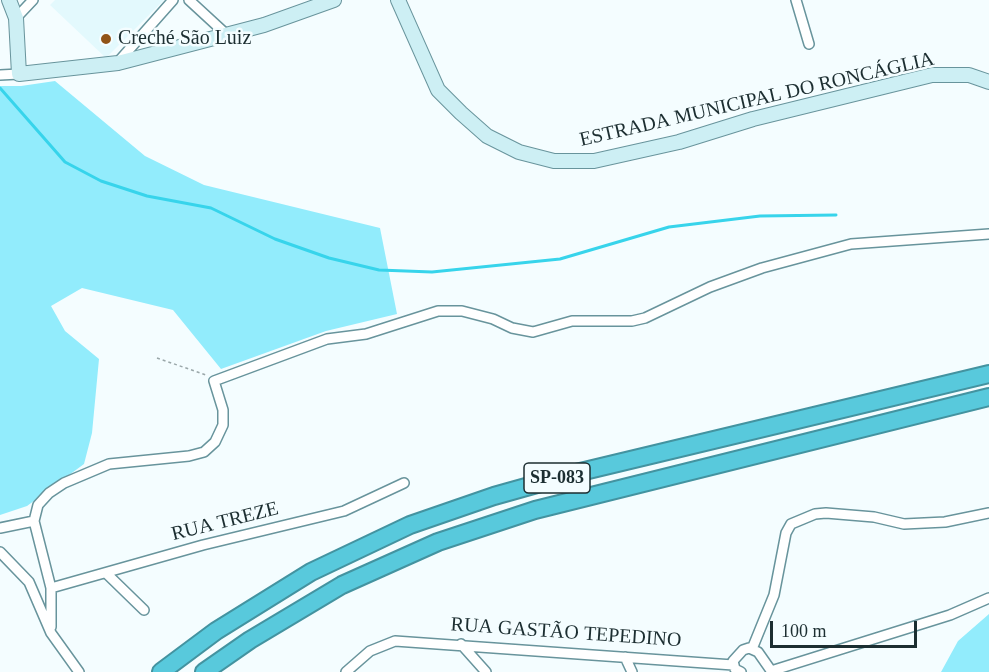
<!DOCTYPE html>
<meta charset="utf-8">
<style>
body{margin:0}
#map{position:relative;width:989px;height:672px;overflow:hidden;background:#f4fdff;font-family:Georgia,serif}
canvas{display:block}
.scale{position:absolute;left:770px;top:621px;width:147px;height:27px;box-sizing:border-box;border:3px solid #1c2e31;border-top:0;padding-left:8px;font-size:18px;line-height:21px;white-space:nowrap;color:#1c2e31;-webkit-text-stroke:4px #f4fdff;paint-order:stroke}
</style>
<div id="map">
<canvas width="989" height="672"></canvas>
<div class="scale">100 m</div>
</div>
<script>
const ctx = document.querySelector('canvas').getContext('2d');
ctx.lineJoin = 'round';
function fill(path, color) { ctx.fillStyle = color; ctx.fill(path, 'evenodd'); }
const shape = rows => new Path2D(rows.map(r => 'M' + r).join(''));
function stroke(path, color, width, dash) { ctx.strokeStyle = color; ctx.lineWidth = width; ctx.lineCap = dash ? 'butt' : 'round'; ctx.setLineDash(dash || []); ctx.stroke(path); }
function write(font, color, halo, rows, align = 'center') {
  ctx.font = font + ' Georgia,serif'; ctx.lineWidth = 5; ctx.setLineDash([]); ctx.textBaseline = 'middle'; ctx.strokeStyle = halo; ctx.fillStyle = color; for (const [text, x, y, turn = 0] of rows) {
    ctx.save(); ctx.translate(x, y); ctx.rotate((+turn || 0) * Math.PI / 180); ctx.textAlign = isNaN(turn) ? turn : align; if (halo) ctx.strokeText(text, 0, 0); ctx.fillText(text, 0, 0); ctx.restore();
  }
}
const built = shape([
 [55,0,164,0,106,58,50,5]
]);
const green = shape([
 [55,81,145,156,204,185,380,228,397,314,326,331,221,369,173,310,82,288,51,306,65,331,99,359,92,433,84,464,27,506,0,515,0,86,21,86],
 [989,614,989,672,941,672,958,641]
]);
const stream = shape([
 [0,88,65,162,101,181,147,196,211,208,275,239,329,258,379,270,432,272,560,259,669,227,760,216,836,215]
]);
const path = shape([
 [157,358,206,375]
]);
const street = shape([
 [189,0,227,35],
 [796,0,809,44],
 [16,18,33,0],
 [119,61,173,0],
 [0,75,19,74],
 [34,521,51,588,51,627],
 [0,528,34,521,38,505,49,493,64,483,109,464,189,456,204,452,215,442,223,425,223,410,214,381,327,339,366,334,438,311,462,311,493,319,512,328,533,332,572,321,632,321,645,318,710,287,762,268,851,244,989,234],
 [0,552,29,582,51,633,79,672],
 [107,574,144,610],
 [51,588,203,545,344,511,404,483],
 [461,644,486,672],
 [752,649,774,595,786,533,791,524,815,514,826,513,874,517,904,524,945,522,989,513],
 [625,657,632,672],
 [771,671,950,615,989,598],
 [346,672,370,651,395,641,733,665],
 [741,672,735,669,733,661,743,650,749,648,758,652,772,672]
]);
const secondary = shape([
 [9,0,16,18,19,74,118,63,264,25,334,0],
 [398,0,438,90,461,113,487,136,519,152,554,161,594,161,679,142,753,119,932,75,969,75,989,82]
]);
const highway = shape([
 [161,672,216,631,311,572,410,525,494,496,576,473,989,374],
 [204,672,250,640,342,585,438,542,535,510,989,397]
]);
const markers = [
 [106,39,6,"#915417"]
];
const shields = [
 [557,478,66]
];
const shieldNames = [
 ["SP-083",557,478]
];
const poiNames = [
 ["Creché São Luiz",118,39]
];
const streetNames = [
 ["ESTRADA MUNICIPAL DO RONCÁGLIA",757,100,-13],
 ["RUA TREZE",225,522,-14],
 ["RUA GASTÃO TEPEDINO",566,633,4]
];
fill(built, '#e3f9fd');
fill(green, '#92ecfc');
stroke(stream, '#37d4eb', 3);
stroke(street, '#68949c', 12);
stroke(secondary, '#68949c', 16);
stroke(highway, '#4393a0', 20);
stroke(path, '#9aa7a9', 1.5, [3, 3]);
stroke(street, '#fff', 9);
stroke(secondary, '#cdeff4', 14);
stroke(highway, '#58c9dc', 16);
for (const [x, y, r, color] of markers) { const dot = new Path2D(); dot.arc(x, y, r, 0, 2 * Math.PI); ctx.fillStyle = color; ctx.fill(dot); stroke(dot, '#f4fdff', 2); }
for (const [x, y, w] of shields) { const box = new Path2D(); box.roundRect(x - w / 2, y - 15, w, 30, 4.5); ctx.fillStyle = '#f4fdff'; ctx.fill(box); stroke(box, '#1c2e31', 1.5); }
write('bold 18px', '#1c2e31', null, shieldNames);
write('20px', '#1c2e31', '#f4fdff', poiNames, 'left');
write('20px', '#1c2e31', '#f4fdff', streetNames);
</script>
